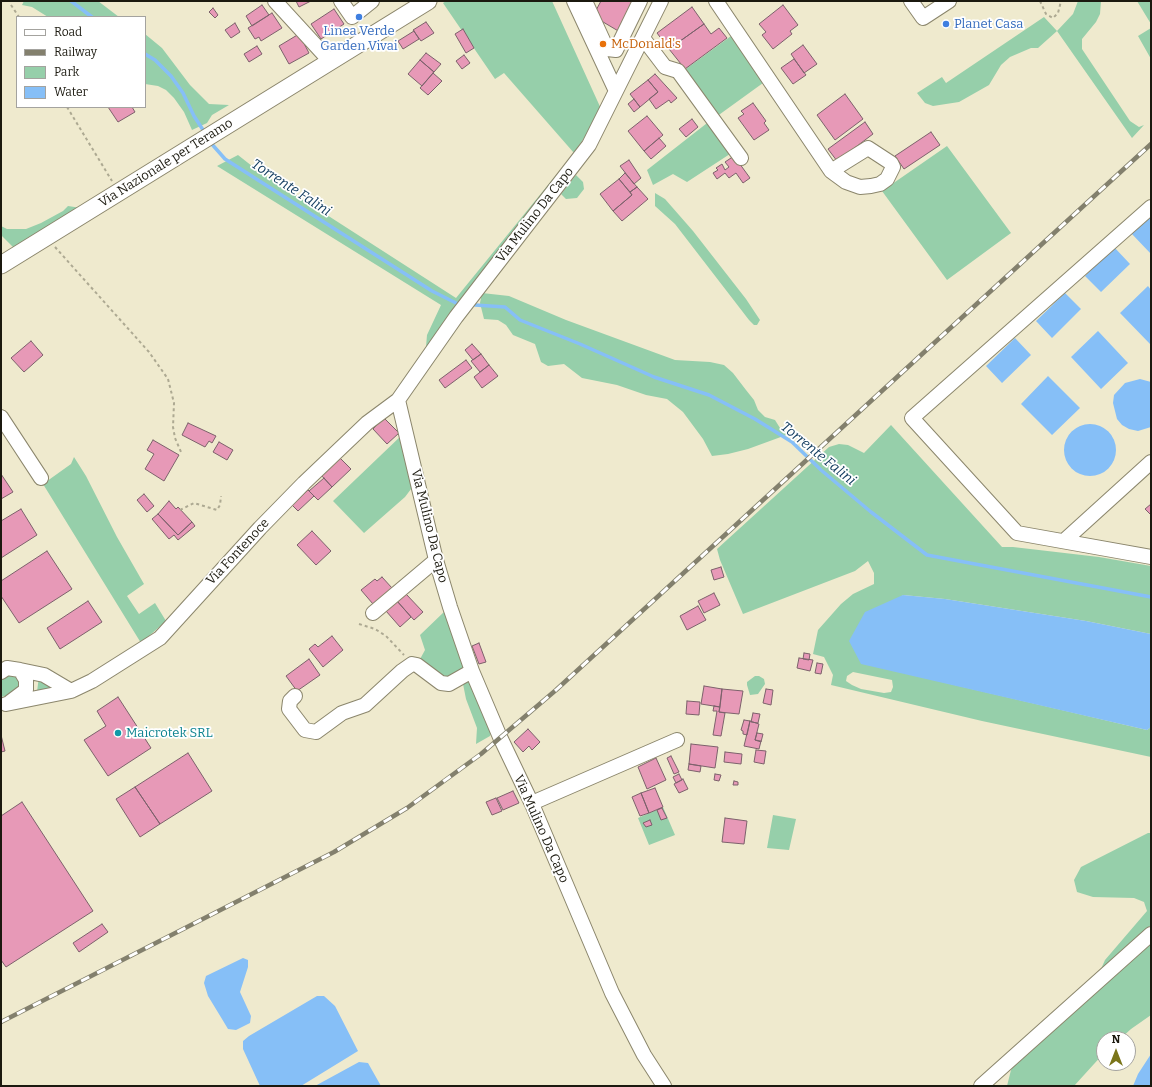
<!DOCTYPE html>
<style>
body{margin:0}
#map{position:relative;width:1152px;height:1087px;overflow:hidden;background:#efeace;font-family:Bitter,serif}
canvas{display:block}
.frame{position:absolute;inset:0;border:2px solid #1b190f;pointer-events:none}
.legend{position:absolute;left:16px;top:16px;width:130px;height:92px;box-sizing:border-box;background:#fff;border:1px solid #a4a39f;margin:0;padding:5px 7px;list-style:none;font-size:12px;color:#1b190f}
.legend li{display:flex;align-items:center;gap:8px;height:20px}
.legend b{width:20px;border:1px solid #a4a39f}
.north{position:absolute;left:1096px;top:1031px;width:40px;height:40px;box-sizing:border-box;background:#fff;border:1px solid #a4a39f;border-radius:50%;rotate:0deg;font-size:11px;font-weight:700;line-height:16px;text-align:center;color:#1b190f}
.north::after{content:'';display:block;margin:auto;width:14px;height:18px;background:#7a751a;clip-path:polygon(50% 0,100% 100%,50% 72%,0 100%)}
</style>
<div id="map">
<canvas width="1152" height="1087"></canvas>
<div class="frame"></div>
<ul class="legend">
<li><b style="height:5px;background:#fff"></b>Road</li>
<li><b style="height:5px;background:#83806d"></b>Railway</li>
<li><b style="height:11px;background:#96cfaa"></b>Park</li>
<li><b style="height:11px;background:#86bff7"></b>Water</li>
</ul>
<div class="north">N</div>
</div>
<script>
const ctx = document.querySelector('canvas').getContext('2d');
ctx.lineJoin = 'round';
function fill(path, color) { ctx.fillStyle = color; ctx.fill(path, 'evenodd'); }
const shape = rows => new Path2D(rows.map(r => 'M' + r).join(''));
function stroke(path, color, width, dash) { ctx.strokeStyle = color; ctx.lineWidth = width; ctx.lineCap = dash ? 'butt' : 'round'; ctx.setLineDash(dash || []); ctx.stroke(path); }
function write(font, color, halo, rows, align = 'center') {
  ctx.font = font + ' Bitter,serif'; ctx.lineWidth = 3.5; ctx.setLineDash([]); ctx.textBaseline = 'middle'; ctx.strokeStyle = halo; ctx.fillStyle = color; for (const [text, x, y, turn = 0] of rows) {
    ctx.save(); ctx.translate(x, y); ctx.rotate((+turn || 0) * Math.PI / 180); ctx.textAlign = isNaN(turn) ? turn : align; if (halo) ctx.strokeText(text, 0, 0); ctx.fillText(text, 0, 0); ctx.restore();
  }
}
const green = shape([
 [24,1,98,1,119,17,48,17,32,7,22,5],
 [446,1,552,1,602,111,574,153,437,335,426,347,427,335,441,305,217,166,238,155,257,170,456,298,574,153,504,73,495,79,443,3],
 [1078,1,1101,1,1100,14,1096,22,1082,39,1082,49,1130,121,1139,127,1144,125,1132,138,1057,31,1038,48,1031,48,1010,57,1001,65,989,85,959,102,933,106,925,103,917,93,942,77,946,83,1044,17,1057,31,1073,14],
 [1137,1,1151,1,1151,24],
 [1151,28,1151,59,1138,36],
 [145,34,162,48,190,85,209,104,229,105,212,115,207,123,192,130,184,112,174,98,166,90,158,86,145,84],
 [731,36,763,83,716,117,683,71],
 [711,120,733,152,687,182,673,174,653,185,647,170],
 [947,146,1011,233,947,280,882,191],
 [576,175,583,182,584,189,577,198,566,199,561,194],
 [655,193,665,199,693,231,746,299,760,320,757,325,754,325,749,320,675,224,655,206],
 [68,206,81,208,16,250,1,235,1,226,7,229,26,229,41,223,63,211],
 [482,293,509,296,566,320,675,360,710,362,724,365,733,373,746,390,754,400,758,410,765,417,775,420,780,428,789,434,748,449,728,454,712,456,703,439,683,412,667,399,646,395,617,385,582,378,564,364,548,366,541,362,535,344,513,335,506,325,498,320,484,319,480,303],
 [891,425,1002,547,1013,547,1099,557,1151,566,1151,634,1086,621,945,599,903,595,861,663,1147,730,1151,727,1151,757,982,721,831,685,833,675,824,657,813,654,818,630,841,604,853,594,874,584,874,573,868,561,855,571,743,614,720,560,717,549,829,447,839,444,848,445,864,453],
 [853,672,892,680,893,687,891,692,884,693,861,689,852,685,846,681,847,676],
 [403,434,414,485,405,497,364,533,333,501],
 [74,457,86,476,117,537,144,584,127,596,139,614,155,603,166,621,141,643,43,484,71,464],
 [445,611,447,621,464,665,462,670,444,679,419,661,425,650,420,635],
 [11,673,16,674,22,681,17,693,1,697,1,679],
 [39,676,58,688,37,692],
 [468,676,492,731,490,736,476,744,477,728,466,699,462,679],
 [755,676,759,676,764,679,765,684,758,694,750,695,747,685,747,682],
 [663,807,675,835,649,845,638,818],
 [773,815,796,819,789,850,767,848],
 [1148,833,1151,833,1151,925,1101,969,1105,960,1147,911,1144,902,1134,898,1093,897,1077,892,1074,880,1081,867],
 [1151,939,1151,1015,1131,1029,1120,1039,1104,1039,1104,1053,1074,1086,1007,1086,1011,1070,1020,1056]
]);
const water = shape([
 [1151,214,1151,254,1131,233],
 [1114,247,1130,264,1101,292,1085,276],
 [1148,286,1151,290,1151,345,1120,313],
 [1065,293,1081,309,1052,338,1036,321],
 [1098,331,1128,363,1101,389,1071,357],
 [1015,338,1031,355,1002,383,986,366],
 [1048,376,1080,408,1052,435,1021,404],
 [1140,379,1151,382,1151,427,1138,431,1129,429,1122,425,1117,419,1113,403,1114,395,1125,383],
 '1064 450a26 26 0 1 1 52 0a26 26 0 1 1-52 0Z',
 [903,595,945,599,1086,621,1151,634,1151,727,1147,730,861,664,849,641,865,612],
 [243,958,248,960,248,967,240,992,251,1016,250,1023,236,1030,228,1029,222,1019,208,996,204,983,206,976],
 [317,996,324,996,335,1006,358,1051,301,1086,260,1086,243,1049,243,1041,249,1036],
 [1151,1054,1151,1086,1133,1086,1138,1074],
 [359,1062,368,1063,381,1086,315,1086]
]);
const stream = shape([
 [71,1,92,17],
 [145,54,155,60,171,76,183,93,194,116,205,133],
 [210,142,225,159,432,291,458,304],
 [475,305,505,307,520,320,580,344,654,377,709,395,755,419,792,442,821,470,871,512,927,555,1151,597]
]);
const building = shape([
 [296,1,311,1,299,7,296,1],
 [601,1,635,1,620,32,593,16,601,1],
 [262,5,269,15,252,26,246,16,262,5],
 [783,5,798,25,790,31,792,34,773,49,762,35,766,32,759,24,783,5],
 [692,7,704,24,669,49,657,33,692,7],
 [213,8,218,15,215,18,209,12,213,8],
 [334,9,344,24,321,39,311,24,334,9],
 [272,13,282,28,261,41,259,37,255,39,248,28,272,13],
 [426,22,434,33,421,41,413,30,426,22],
 [235,23,240,32,231,38,225,30,235,23],
 [704,24,711,34,719,28,727,38,685,69,669,49,704,24],
 [463,29,474,48,466,53,455,34,463,29],
 [414,31,419,39,403,49,398,41,414,31],
 [299,34,309,53,289,64,279,46,299,34],
 [803,45,817,64,804,73,791,54,803,45],
 [257,46,262,54,249,62,244,54,257,46],
 [426,53,441,64,434,72,420,60,426,53],
 [464,55,470,63,462,69,456,61,464,55],
 [794,59,806,75,793,84,781,68,794,59],
 [420,60,434,72,422,86,408,74,420,60],
 [433,73,442,81,428,95,420,88,433,73],
 [655,74,677,98,671,103,669,100,656,109,649,99,658,92,648,80,655,74],
 [648,80,658,92,640,107,630,94,648,80],
 [845,94,863,119,835,140,817,115,845,94],
 [634,99,640,107,634,112,628,104,634,99],
 [753,103,766,121,764,123,769,130,754,140,738,118,744,114,741,111,753,103],
 [108,107,132,107,135,112,118,122,108,107],
 [647,116,663,135,644,151,628,131,647,116],
 [692,119,698,127,686,137,679,129,692,119],
 [865,122,873,134,837,161,828,149,865,122],
 [931,132,940,145,904,169,895,156,931,132],
 [659,138,666,146,651,159,644,151,659,138],
 [734,156,750,178,743,183,736,173,729,178,725,173,717,179,713,173,718,170,716,168,722,164,725,170,729,167,725,162,734,156],
 [629,160,641,178,634,184,620,166,629,160],
 [625,173,637,187,630,192,619,179,625,173],
 [619,179,632,195,613,211,600,194,619,179],
 [637,187,648,199,622,221,613,211,632,195,630,192,637,187],
 [31,341,43,355,24,372,11,358,31,341],
 [472,344,481,354,473,360,465,350,472,344],
 [481,354,489,365,480,372,471,361,481,354],
 [466,360,472,368,445,388,439,380,466,360],
 [489,365,498,376,482,388,474,377,489,365],
 [384,418,399,433,387,444,373,429,384,418],
 [188,423,216,436,212,443,209,441,205,447,182,435,188,423],
 [153,440,179,455,164,481,145,469,154,454,147,450,153,440],
 [219,442,233,450,227,460,213,452,219,442],
 [340,458,351,469,332,487,321,475,340,458],
 [1,474,13,492,1,499,1,474],
 [324,478,332,487,318,500,309,491,324,478],
 [308,490,314,496,298,511,292,505,308,490],
 [144,494,154,506,147,512,137,500,144,494],
 [169,501,176,509,178,507,192,522,178,535,158,514,169,501],
 [1151,504,1151,515,1145,509,1151,504],
 [21,509,37,535,1,558,1,521,21,509],
 [158,514,178,535,192,522,195,526,178,540,174,535,169,539,152,519,158,514],
 [312,531,331,551,316,565,297,545,312,531],
 [47,551,72,589,19,623,1,596,1,581,47,551],
 [721,567,724,577,714,580,711,570,721,567],
 [382,577,392,588,373,604,361,590,375,579,377,581,382,577],
 [714,593,720,605,704,613,698,601,714,593],
 [406,594,423,612,414,620,397,601,406,594],
 [88,601,102,622,60,649,47,628,88,601],
 [397,601,411,617,400,627,386,611,397,601],
 [698,606,706,620,687,630,680,616,698,606],
 [332,636,343,650,323,667,309,649,315,644,318,647,332,636],
 [479,643,486,662,479,664,472,646,479,643],
 [804,653,810,654,809,660,803,659,804,653],
 [799,658,813,660,810,671,797,668,799,658],
 [309,659,320,675,297,691,286,676,309,659],
 [817,663,823,664,821,674,815,673,817,663],
 [704,686,722,689,720,707,701,704,704,686],
 [722,689,743,691,739,714,719,712,722,689],
 [766,689,773,690,771,705,763,703,766,689],
 [118,697,151,748,108,776,84,740,106,726,97,711,118,697],
 [687,701,700,702,699,715,686,714,687,701],
 [714,706,720,707,719,712,725,713,721,736,713,735,717,711,713,711,714,706],
 [753,713,760,714,758,723,751,722,753,713],
 [744,720,750,721,747,735,743,734,743,731,741,730,744,720],
 [750,721,759,724,755,740,761,741,759,749,744,746,750,721],
 [528,729,540,742,532,750,529,746,523,752,514,742,528,729],
 [757,733,763,734,761,742,755,740,757,733],
 [1,735,5,751,1,752,1,735],
 [691,744,718,747,715,768,689,764,691,744],
 [756,750,766,751,764,764,754,762,756,750],
 [725,752,742,754,741,764,724,762,725,752],
 [188,753,212,791,160,824,135,787,188,753],
 [671,756,679,772,674,774,667,758,671,756],
 [656,758,666,780,647,789,638,767,656,758],
 [689,764,701,766,700,772,688,770,689,764],
 [679,774,682,780,676,783,673,777,679,774],
 [715,774,721,775,719,781,714,780,715,774],
 [683,779,688,789,679,793,674,784,683,779],
 [734,781,738,782,738,785,733,785,734,781],
 [135,787,160,824,140,837,116,799,135,787],
 [655,788,663,807,649,813,641,793,655,788],
 [513,791,519,803,503,810,497,798,513,791],
 [641,793,649,813,640,816,632,797,641,793],
 [496,798,502,811,492,815,486,802,496,798],
 [22,802,93,911,6,967,1,960,1,816,22,802],
 [662,808,667,818,661,820,657,810,662,808],
 [725,818,747,821,744,844,722,842,725,818],
 [650,820,652,825,646,827,643,823,650,820],
 [102,924,108,932,79,952,73,943,102,924]
]);
const path = shape([
 [1040,1,1046,14,1053,18,1058,13,1061,1],
 [11,5,19,17],
 [67,107,112,181],
 [55,247,149,352,168,379,174,403,173,427,175,438,181,452],
 [180,510,194,503,217,510,220,505,221,496],
 [359,624,375,629,386,636,404,655]
]);
const minor = shape([
 [275,1,330,61],
 [341,1,352,17,372,1],
 [574,1,616,91],
 [585,1,607,49,616,50,640,1],
 [716,1,831,171,846,182,860,187,871,186,880,184,887,179,893,167,891,163,868,148,831,171],
 [911,1,923,18,949,1],
 [643,38,665,67,678,71,741,158],
 [1151,207,912,418,1017,533,1151,557],
 [398,400,436,560,450,607,472,671,500,737,532,804,612,993,644,1055,664,1086],
 [1,417,41,478],
 [1065,540,1151,462],
 [373,613,436,560],
 [1,672,7,668,20,670,26,680,26,690,10,702],
 [71,691,92,681,160,638,260,528,304,483,367,423,398,400,456,317,589,145,661,1],
 [295,696,290,701,289,709,305,730,316,732,342,713,365,705,402,671,412,664,417,665,441,683,449,684,472,671],
 [6,704,71,691,44,675,20,670],
 [532,803,677,740],
 [981,1086,1151,934]
]);
const major = shape([
 [1,265,428,1]
]);
const rail = shape([
 [1,1022,334,852,407,808,481,754,556,690,1151,144]
]);
const markers = [
 [359,17,4,"#3f7fe0"],
 [946,24,4,"#3f7fe0"],
 [603,44,4,"#e8710a"],
 [118,733,4,"#0f9aa8"]
];
const shopNames = [
 ["Planet Casa",954,24],
 ["Linea Verde",359,31,"center"],
 ["Garden Vivai",359,46,"center"]
];
const foodNames = [
 ["McDonald's",611,44]
];
const streetNames = [
 ["Via Nazionale per Teramo",166,163,-32],
 ["Via Mulino Da Capo",535,215,-52],
 ["Via Mulino Da Capo",429,526,76],
 ["Via Fontenoce",238,552,-47],
 ["Via Mulino Da Capo",541,829,66]
];
const cultureNames = [
 ["Maicrotek SRL",126,733]
];
const waterNames = [
 ["Torrente Falini",291,188,33],
 ["Torrente Falini",818,454,39]
];
fill(green, '#96cfaa');
fill(water, '#86bff7');
stroke(stream, '#86bff7', 3.5);
fill(building, '#e799b7');
stroke(building, '#7c616b', 1);
stroke(minor, '#8b866c', 16);
stroke(major, '#8b866c', 19);
stroke(path, '#ada992', 2, [3, 3]);
stroke(minor, '#fff', 14);
stroke(major, '#fff', 17);
stroke(rail, '#83806d', 4.5);
stroke(rail, '#fff', 3, [9]);
for (const [x, y, r, color] of markers) { const dot = new Path2D(); dot.arc(x, y, r, 0, 2 * Math.PI); ctx.fillStyle = color; ctx.fill(dot); stroke(dot, '#fff', 1.5); }
write('13px', '#366cbe', '#fff', shopNames, 'left');
write('13px', '#c56008', '#fff', foodNames, 'left');
write('13px', '#1b190f', '#fff', streetNames);
write('13px', '#0d838f', '#fff', cultureNames, 'left');
write('italic 14px', '#103a5e', '#fff', waterNames);
</script>
